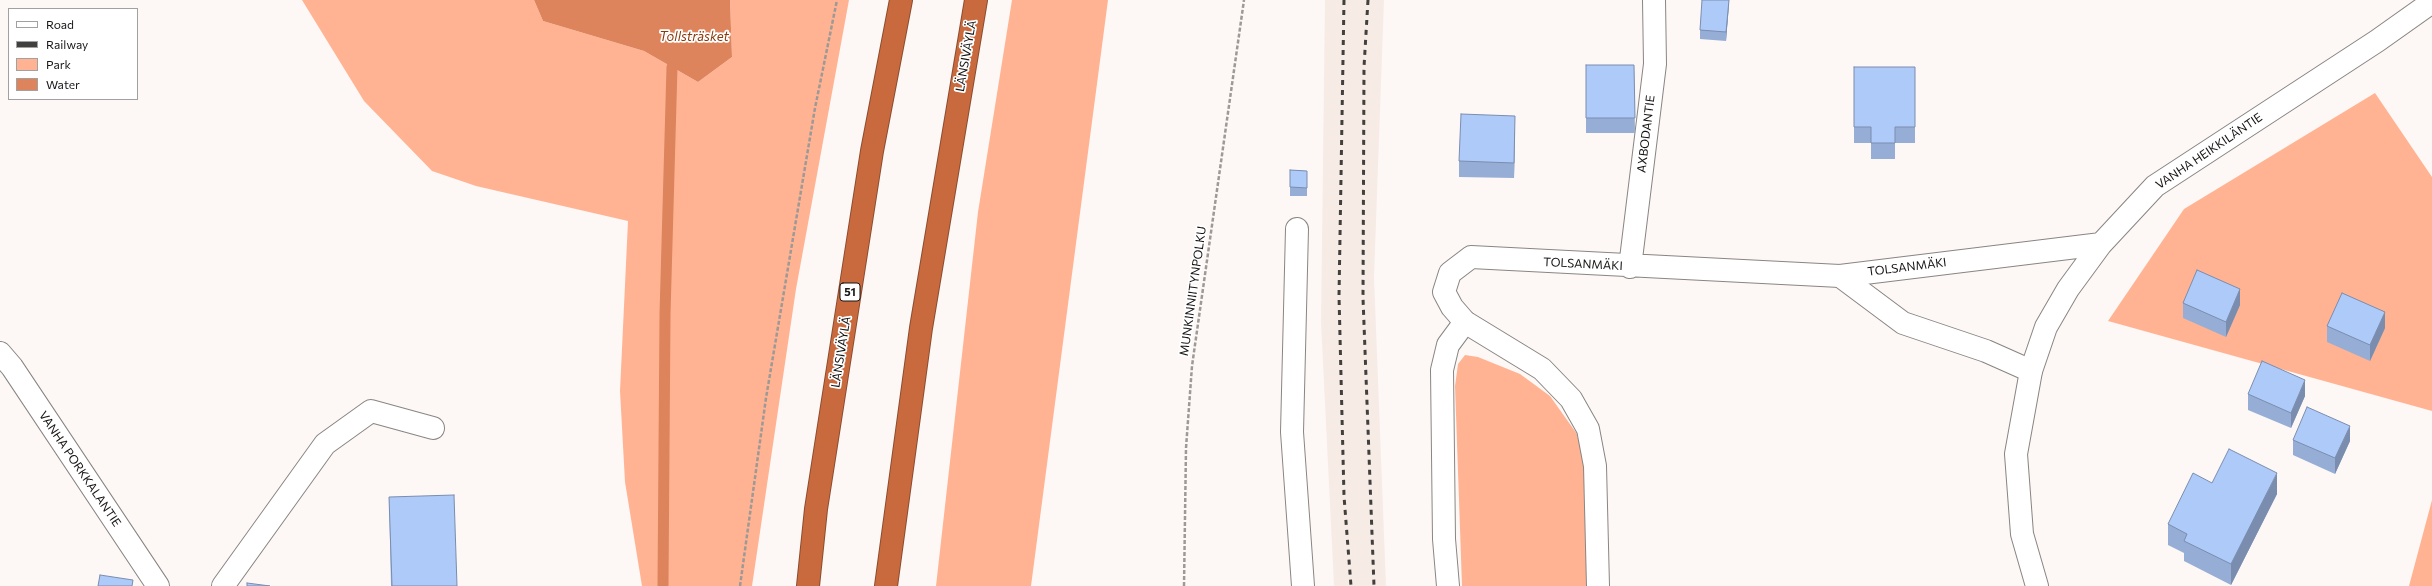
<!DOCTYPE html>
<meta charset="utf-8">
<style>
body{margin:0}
#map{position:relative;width:2432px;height:586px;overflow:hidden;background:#fdf8f6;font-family:Commissioner,sans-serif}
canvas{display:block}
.legend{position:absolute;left:8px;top:8px;width:130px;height:92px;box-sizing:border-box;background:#fff;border:1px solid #a2a1a1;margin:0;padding:5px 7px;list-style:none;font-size:12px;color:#171514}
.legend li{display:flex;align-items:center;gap:8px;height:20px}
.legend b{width:20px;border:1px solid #a2a1a1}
</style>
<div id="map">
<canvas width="2432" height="586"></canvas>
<ul class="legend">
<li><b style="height:5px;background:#fff"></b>Road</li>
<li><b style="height:5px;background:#42403e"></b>Railway</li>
<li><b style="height:11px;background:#ffb392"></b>Park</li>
<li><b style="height:11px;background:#dd845c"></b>Water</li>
</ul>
</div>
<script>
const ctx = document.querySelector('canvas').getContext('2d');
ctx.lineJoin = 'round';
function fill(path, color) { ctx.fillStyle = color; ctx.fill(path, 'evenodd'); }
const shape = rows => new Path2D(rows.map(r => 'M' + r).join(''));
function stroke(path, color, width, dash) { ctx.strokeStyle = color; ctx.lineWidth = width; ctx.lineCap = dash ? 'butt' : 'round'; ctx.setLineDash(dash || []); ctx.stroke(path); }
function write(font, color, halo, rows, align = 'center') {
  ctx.font = font + ' Commissioner,sans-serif'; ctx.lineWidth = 3.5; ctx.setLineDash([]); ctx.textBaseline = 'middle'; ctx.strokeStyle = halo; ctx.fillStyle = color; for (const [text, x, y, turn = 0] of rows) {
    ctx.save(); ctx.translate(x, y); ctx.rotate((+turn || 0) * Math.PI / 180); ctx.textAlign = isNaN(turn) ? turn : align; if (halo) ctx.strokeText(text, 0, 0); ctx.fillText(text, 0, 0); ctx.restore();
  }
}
const built = shape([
 [1325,0,1384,0,1374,277,1386,586,1334,586,1321,322]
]);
const green = shape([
 [302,0,534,0,543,21,644,51,698,82,732,57,730,0,849,0,796,289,752,586,642,586,625,482,620,391,628,221,476,186,432,171,364,101],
 [1012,0,1108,0,1031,586,936,586,978,212],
 [2375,93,2432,177,2432,411,2108,321,2184,209],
 [1465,355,1478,357,1520,374,1550,396,1577,434,1588,484,1592,586,1462,586,1455,386,1458,364],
 [2432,500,2432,586,2409,586]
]);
const water = shape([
 [534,0,730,0,732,57,698,82,644,51,543,21]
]);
const stream = shape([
 [663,586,665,314,672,67]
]);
const path = shape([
 [740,586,766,398,815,108,837,0],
 [1184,586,1186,448,1192,366,1244,0]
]);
const service = shape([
 [1297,229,1292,432,1303,586],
 [1840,276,1903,323,1986,351,2031,371],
 [223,586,325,444,371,411,433,428],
 [1448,586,1444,539,1442,370,1448,345,1465,322]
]);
const minor = shape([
 [1630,267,1655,64,1654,0],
 [0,353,12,367,158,586],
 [1598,586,1595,466,1588,429,1571,399,1542,369,1465,322,1452,307,1444,292,1450,273,1471,257,1840,276,2101,244],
 [2037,586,2022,534,2016,454,2031,371,2046,327,2068,289,2101,244,2155,186,2377,41,2432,2]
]);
const motorway = shape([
 [808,586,816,509,872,151,901,0],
 [886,586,921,328,976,0]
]);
const rail = shape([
 [1344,0,1339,296,1344,496,1351,586],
 [1368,0,1364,67,1363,298,1374,586]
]);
const wall = shape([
 [1729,0,1726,41,1700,39,1700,30],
 [1586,65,1634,65,1635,133,1586,133],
 [1854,67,1915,67,1915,143,1895,143,1895,159,1871,159,1871,143,1854,143],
 [1515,131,1514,178,1459,177,1459,161],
 [1290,170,1307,171,1307,196,1290,196],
 [2183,303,2240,305,2226,337,2183,318],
 [2327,326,2385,328,2370,361,2327,342],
 [2248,394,2305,396,2291,428,2248,410],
 [2293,440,2350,441,2335,474,2293,455],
 [2212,483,2277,494,2231,585,2184,561,2184,553,2168,545,2168,524],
 [389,497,457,586,391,586]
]);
const shadedWall = shape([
 [1729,0,1729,5,1726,41,1726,32],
 [1515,116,1515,131,1514,178,1514,163],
 [2240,289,2240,305,2226,337,2226,322],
 [2385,312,2385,328,2370,361,2370,345],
 [2305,380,2305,396,2291,428,2291,413],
 [2350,426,2350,441,2335,474,2335,458],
 [2277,473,2277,494,2231,585,2231,564]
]);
const building = shape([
 [1702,0,1729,0,1726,32,1700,30,1702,0],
 [1586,65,1634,65,1635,118,1586,118,1586,65],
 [1854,67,1915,67,1915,127,1895,127,1895,143,1871,143,1871,127,1854,127,1854,67],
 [1461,114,1515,116,1514,163,1459,161,1461,114],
 [1290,170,1307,171,1307,188,1290,187,1290,170],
 [2197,270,2240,289,2226,322,2183,303,2197,270],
 [2342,293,2385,312,2370,345,2327,326,2342,293],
 [2262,361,2305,380,2291,413,2248,394,2262,361],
 [2307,407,2350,426,2335,458,2293,440,2307,407],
 [2229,449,2277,473,2231,564,2184,541,2187,534,2168,524,2193,473,2212,483,2229,449],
 [454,495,457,586,392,586,389,497,454,495],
 [100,575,133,580,132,586,98,586,100,575],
 [247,583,270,586,247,586,247,583]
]);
const shields = [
 [850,292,20]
];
const shieldNames = [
 ["51",850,292]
];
const streetNames = [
 ["LÄNSIVÄYLÄ",966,56,-80],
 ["AXBODANTIE",1646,134,-83],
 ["VANHA HEIKKILÄNTIE",2209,151,-34],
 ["TOLSANMÄKI",1583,264,3],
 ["TOLSANMÄKI",1907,267,-7],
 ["MUNKINNIITYNPOLKU",1193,291,-82],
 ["LÄNSIVÄYLÄ",841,352,-81],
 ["VANHA PORKKALANTIE",80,469,56]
];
const waterNames = [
 ["Tollsträsket",694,37]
];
fill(built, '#f7ebe5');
fill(green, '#ffb392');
fill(water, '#dd845c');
stroke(stream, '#dd845c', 11);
stroke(service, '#898583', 24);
stroke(minor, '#898583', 24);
stroke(motorway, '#8b4c2f', 24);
stroke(path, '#9c9997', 2.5, [4, 2]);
stroke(service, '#fff', 22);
stroke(minor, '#fff', 22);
stroke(motorway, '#c96a3e', 22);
stroke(rail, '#42403e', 3, [5, 5]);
fill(wall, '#96aed6');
fill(shadedWall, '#7a8dae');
fill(building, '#aecaf9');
stroke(building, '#7a8dae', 1);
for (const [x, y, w] of shields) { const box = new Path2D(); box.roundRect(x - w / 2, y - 9, w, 18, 3); ctx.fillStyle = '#fff'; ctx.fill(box); stroke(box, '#171514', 1); }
write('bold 11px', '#171514', null, shieldNames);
write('12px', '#171514', '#fff', streetNames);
write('italic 13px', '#89390b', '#fff', waterNames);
</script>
